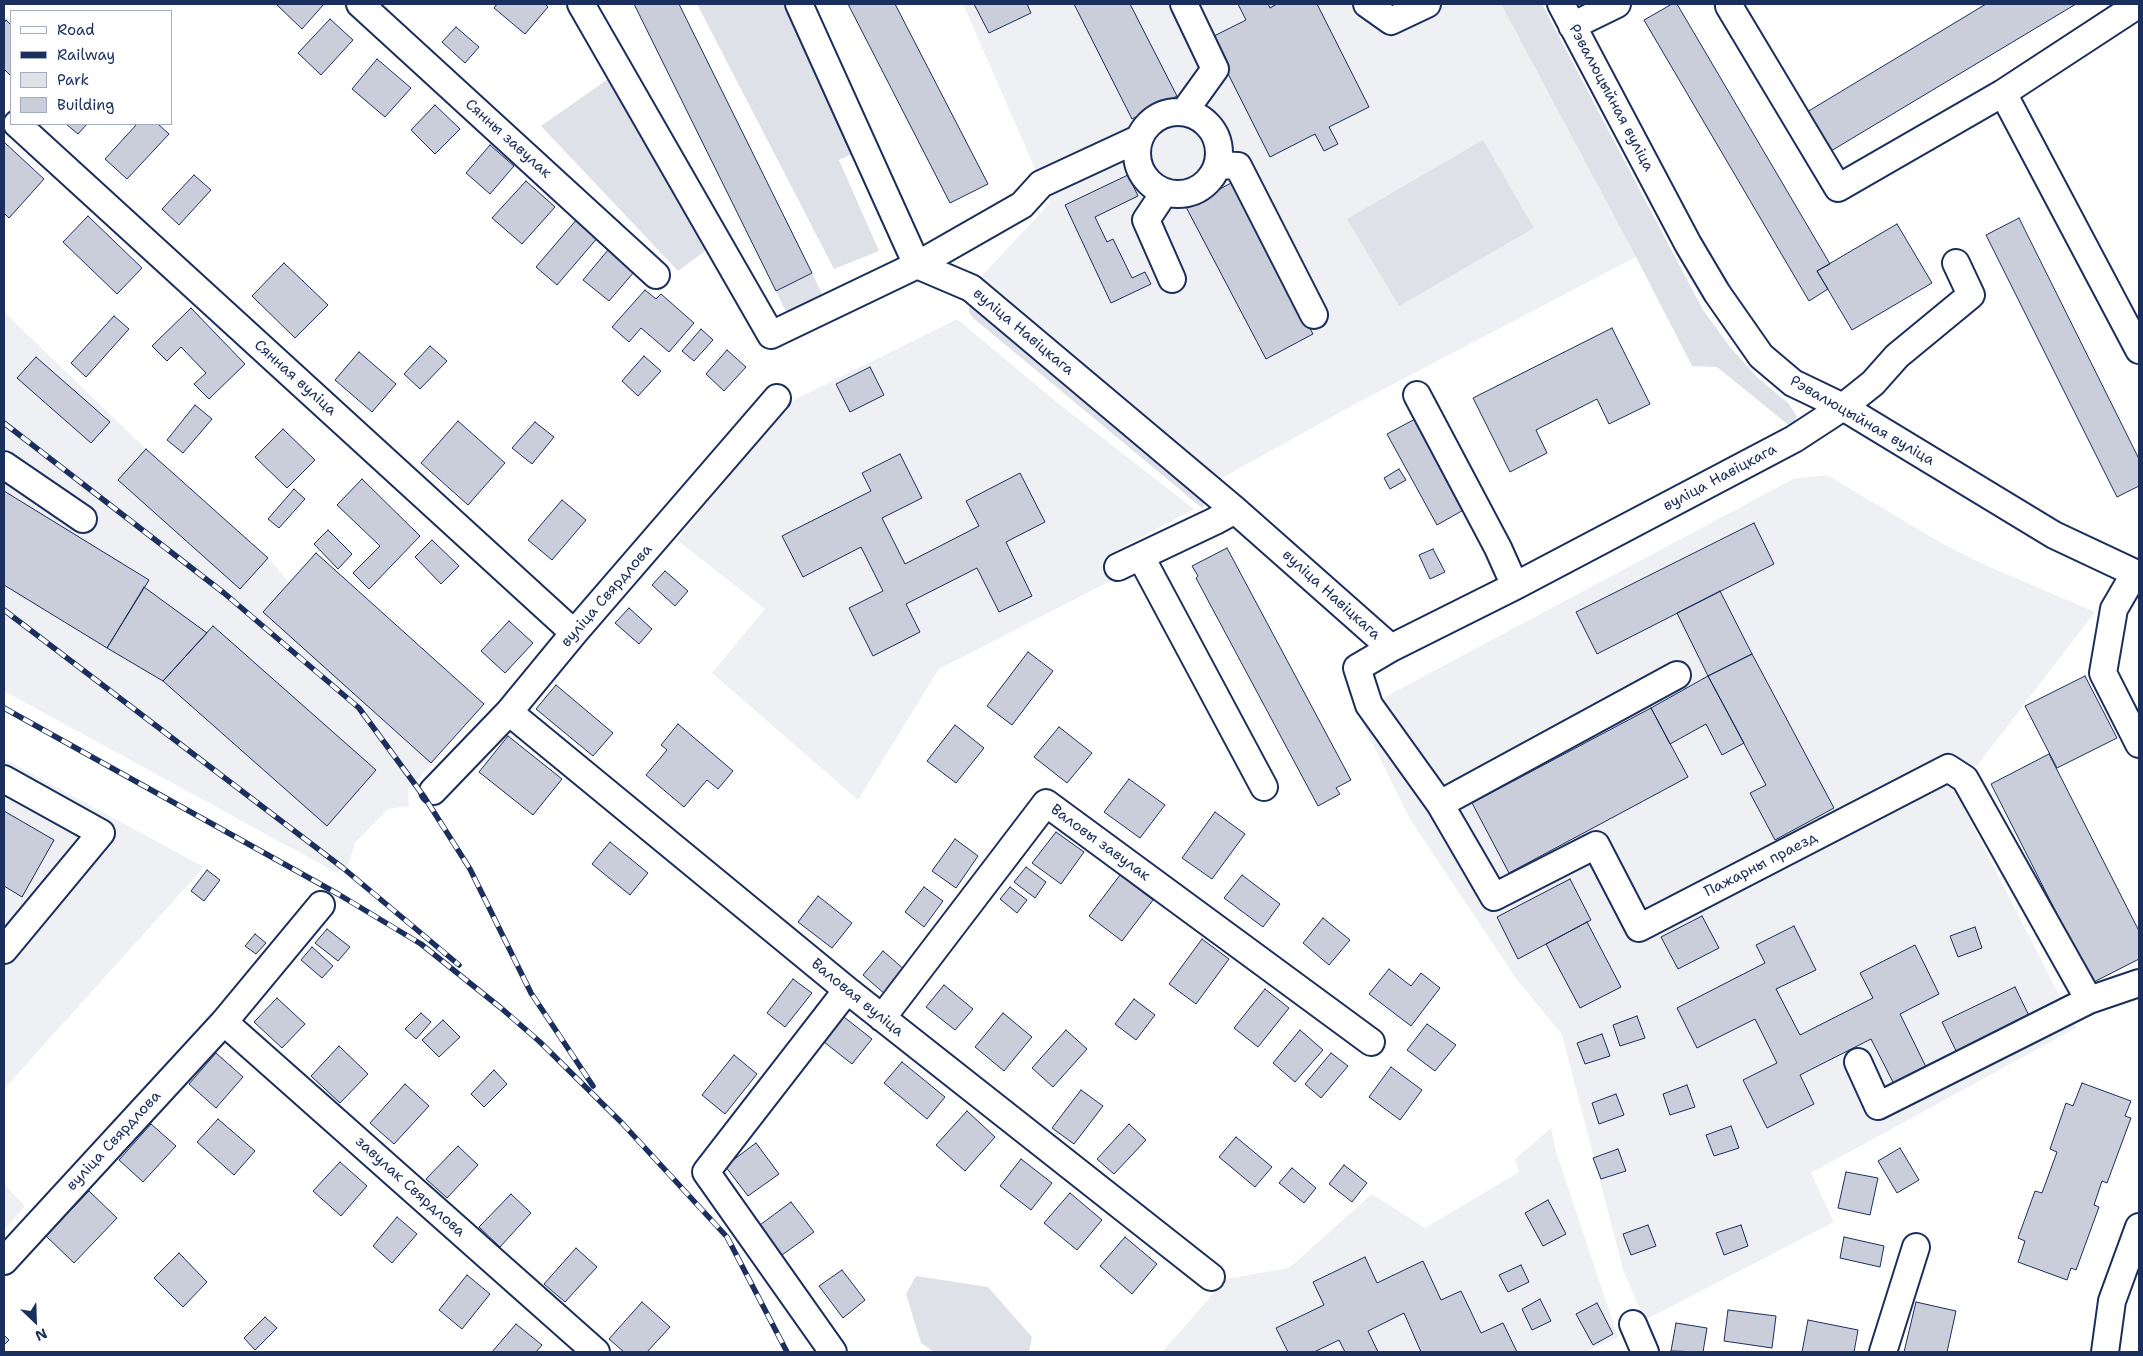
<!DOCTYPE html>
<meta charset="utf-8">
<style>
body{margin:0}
#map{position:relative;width:2143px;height:1356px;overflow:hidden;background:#fff;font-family:"Shantell Sans",sans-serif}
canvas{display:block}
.frame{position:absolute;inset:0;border:5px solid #1b2f5e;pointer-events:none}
.legend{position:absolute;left:10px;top:10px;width:162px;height:115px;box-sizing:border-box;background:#fff;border:1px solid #a4acbf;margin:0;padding:6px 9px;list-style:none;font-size:15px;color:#1b2f5e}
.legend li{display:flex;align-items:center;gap:10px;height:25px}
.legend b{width:25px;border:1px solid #a4acbf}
.north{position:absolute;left:10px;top:1296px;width:50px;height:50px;-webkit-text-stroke:4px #fff;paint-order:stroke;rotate:156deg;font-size:14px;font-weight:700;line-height:20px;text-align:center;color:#1b2f5e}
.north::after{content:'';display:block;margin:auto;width:18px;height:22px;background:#1b2f5e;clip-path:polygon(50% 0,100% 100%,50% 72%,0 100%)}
</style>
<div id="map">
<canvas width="2143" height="1356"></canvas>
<div class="frame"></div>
<ul class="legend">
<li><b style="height:6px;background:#fff"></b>Road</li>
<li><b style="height:6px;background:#1b2f5e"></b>Railway</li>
<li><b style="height:14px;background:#dee1e7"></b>Park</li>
<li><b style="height:14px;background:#caceda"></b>Building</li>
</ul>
<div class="north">N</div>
</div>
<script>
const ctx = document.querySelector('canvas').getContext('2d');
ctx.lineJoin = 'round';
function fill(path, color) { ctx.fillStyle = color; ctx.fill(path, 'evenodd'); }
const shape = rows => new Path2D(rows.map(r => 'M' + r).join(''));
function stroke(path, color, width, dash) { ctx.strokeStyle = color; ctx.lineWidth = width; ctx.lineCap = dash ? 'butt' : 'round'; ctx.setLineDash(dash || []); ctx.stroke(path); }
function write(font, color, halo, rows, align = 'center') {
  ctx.font = font + ' "Shantell Sans",sans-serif'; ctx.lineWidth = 4; ctx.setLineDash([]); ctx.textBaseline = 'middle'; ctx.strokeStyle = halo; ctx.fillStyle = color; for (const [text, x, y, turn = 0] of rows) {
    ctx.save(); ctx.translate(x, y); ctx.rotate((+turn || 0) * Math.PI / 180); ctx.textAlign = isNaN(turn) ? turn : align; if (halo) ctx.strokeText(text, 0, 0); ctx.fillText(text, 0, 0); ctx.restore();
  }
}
const built = shape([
 [963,4,1501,4,1636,257,1359,402,1220,479,979,279,1050,203],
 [4,312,146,449,268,558,289,582,316,553,484,704,408,790,409,806,388,809,355,843,349,863,337,873,4,691],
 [957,319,1059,404,1194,509,1115,551,1120,576,939,669,858,800,712,673,765,609,677,540,790,402],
 [1827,475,1943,544,1985,565,2095,612,1956,793,2076,1028,1811,1173,1834,1222,1645,1320,1624,1273,1562,1035,1515,977,1410,819,1357,712,1793,479],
 [4,759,204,867,4,1089],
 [1551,1128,1556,1151,1618,1337,1586,1352,1162,1352,1226,1279,1289,1268,1372,1194,1425,1228,1519,1172,1515,1159],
 [4,1184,25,1206,4,1230]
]);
const green = shape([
 [697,4,787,4,856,152,839,160,879,251,834,269],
 [1501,4,1542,4,1703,310,1730,347,1757,377,1789,404,1797,417,1791,427,1717,367,1692,366,1636,257],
 [611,77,709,248,678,271,541,126],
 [1483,140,1534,228,1399,306,1347,219],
 [812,273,826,302,790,320,776,291],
 [972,300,1203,496,1205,503,1202,508,972,317,969,312,969,304],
 [916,1276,988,1287,1032,1337,1029,1352,934,1352,921,1343,906,1294]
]);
const building = shape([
 [276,4,324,4,302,29,276,4],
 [497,4,545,4,548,7,525,34,494,8,497,4],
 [634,4,679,4,812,273,776,291,634,4],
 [848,4,895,4,988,184,950,203,848,4],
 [974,4,1027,4,1031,13,989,33,974,4],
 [1074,4,1130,4,1177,96,1132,119,1074,4],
 [1238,4,1268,4,1270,8,1277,4,1317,4,1369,107,1329,127,1338,144,1324,151,1315,134,1270,157,1210,38,1246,20,1238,4],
 [1672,4,1677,4,1830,264,1817,271,1828,289,1809,301,1644,20,1672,4],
 [1986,4,2076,4,1831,151,1807,112,1986,4],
 [330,19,353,40,321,75,298,53,330,19],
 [6,20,11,25,11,76,4,69,4,23,6,20],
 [456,27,479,47,465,63,442,42,456,27],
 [377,59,411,88,385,117,352,89,377,59],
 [435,105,460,129,435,154,411,130,435,105],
 [66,124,87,124,78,134,66,124],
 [137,124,158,124,169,134,127,179,105,159,137,124],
 [4,142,44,179,9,218,4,213,4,142],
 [490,145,514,166,490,194,466,173,490,145],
 [194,175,211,190,179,225,162,209,194,175],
 [1128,175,1138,196,1095,217,1107,242,1113,239,1132,278,1145,272,1151,284,1111,303,1065,205,1128,175],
 [526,181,555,207,522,244,492,218,526,181],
 [1233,182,1313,334,1266,359,1186,207,1233,182],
 [88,216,142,268,117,294,63,242,88,216],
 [578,218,599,236,557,285,536,267,578,218],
 [2019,218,2139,459,2139,486,2117,497,1986,235,2019,218],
 [1897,224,1932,283,1852,330,1817,271,1897,224],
 [608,250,634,272,609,301,583,280,608,250],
 [284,263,328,305,295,338,252,296,284,263],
 [645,290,656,299,661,294,694,323,669,352,641,328,629,342,612,327,645,290],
 [191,308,245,364,209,399,194,384,206,373,181,347,167,361,152,346,191,308],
 [114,316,129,329,86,377,71,363,114,316],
 [1612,328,1650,404,1609,424,1597,399,1536,430,1547,453,1510,472,1473,398,1612,328],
 [701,329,713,340,694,361,682,351,701,329],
 [430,346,447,361,420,389,404,374,430,346],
 [727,350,746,367,724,391,706,374,727,350],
 [359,352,396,384,372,412,335,380,359,352],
 [644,356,661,371,638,396,622,381,644,356],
 [36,357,110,422,91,443,17,378,36,357],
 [870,367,884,395,850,412,836,384,870,367],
 [195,405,212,419,183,453,167,440,195,405],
 [1417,418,1467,508,1437,525,1387,434,1417,418],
 [458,421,505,463,468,505,421,463,458,421],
 [535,422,554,437,532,464,512,448,535,422],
 [283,429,315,460,287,488,255,457,283,429],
 [146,449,268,558,240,589,118,480,146,449],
 [900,454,922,498,882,518,905,564,979,526,966,501,1020,473,1045,522,1006,542,1032,596,999,612,977,568,906,604,920,632,873,656,849,608,883,591,861,547,803,577,782,536,871,491,862,473,900,454],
 [1399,469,1406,480,1390,489,1384,478,1399,469],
 [362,479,420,536,369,589,353,573,380,546,337,505,362,479],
 [294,489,305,499,279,528,268,519,294,489],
 [4,491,149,580,107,648,4,585,4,491],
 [562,500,586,520,552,560,528,540,562,500],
 [1754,523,1774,564,1597,654,1576,612,1754,523],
 [328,530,352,554,338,569,314,544,328,530],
 [432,540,459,566,441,584,415,557,432,540],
 [1227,548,1351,780,1336,788,1340,794,1318,806,1196,578,1198,576,1192,566,1227,548],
 [1433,549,1445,572,1430,579,1419,555,1433,549],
 [316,553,484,704,431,763,263,612,316,553],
 [665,571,688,591,675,606,652,585,665,571],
 [144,587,207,633,163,681,107,648,144,587],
 [1720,591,1752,654,1708,676,1677,613,1720,591],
 [629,608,652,629,639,644,615,623,629,608],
 [509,621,533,643,505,673,481,651,509,621],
 [213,626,376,770,327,826,163,681,213,626],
 [1028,652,1053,671,1012,725,987,706,1028,652],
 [1752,654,1834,808,1775,840,1750,793,1766,785,1708,676,1752,654],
 [1708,676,1744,743,1722,755,1706,724,1670,744,1651,708,1708,676],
 [2085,676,2117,738,2057,768,2025,706,2085,676],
 [556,685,613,733,593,756,536,709,556,685],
 [1651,708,1688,777,1509,873,1472,803,1651,708],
 [678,724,733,771,718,789,707,780,684,807,646,775,667,750,661,745,678,724],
 [955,725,984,748,956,783,927,761,955,725],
 [1059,727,1092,753,1067,783,1034,757,1059,727],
 [508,736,562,779,533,815,479,772,508,736],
 [2049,754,2139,931,2139,959,2092,983,1991,784,2049,754],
 [1129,779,1165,805,1140,838,1104,812,1129,779],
 [4,811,54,840,22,897,4,886,4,811],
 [1215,812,1245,834,1212,879,1182,858,1215,812],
 [1056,832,1084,852,1061,884,1032,863,1056,832],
 [955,839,978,856,956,888,932,871,955,839],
 [610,842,648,873,630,895,592,864,610,842],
 [1026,867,1046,882,1035,898,1014,882,1026,867],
 [207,870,220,880,204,901,191,891,207,870],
 [1120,875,1153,900,1122,941,1089,916,1120,875],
 [1242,875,1280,904,1263,927,1224,898,1242,875],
 [1570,879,1591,920,1518,959,1497,917,1570,879],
 [924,887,943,901,924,927,905,912,924,887],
 [1010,887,1027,900,1017,913,1000,899,1010,887],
 [818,896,852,923,832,948,798,922,818,896],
 [1702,916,1719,948,1678,969,1661,937,1702,916],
 [1323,918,1350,940,1329,965,1303,943,1323,918],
 [1587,922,1621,987,1580,1008,1546,944,1587,922],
 [1794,926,1816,970,1776,989,1800,1035,1873,998,1860,973,1915,945,1939,994,1900,1014,1926,1067,1894,1084,1871,1039,1800,1075,1814,1104,1767,1128,1743,1080,1777,1063,1755,1019,1697,1048,1677,1008,1765,963,1756,945,1794,926],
 [1975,927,1982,948,1958,957,1950,936,1975,927],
 [327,929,350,947,338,961,315,943,327,929],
 [255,934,266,943,256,954,245,946,255,934],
 [1202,939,1229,959,1196,1004,1169,984,1202,939],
 [312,947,333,966,322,978,301,960,312,947],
 [883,951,906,971,886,995,863,975,883,951],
 [1389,969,1411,986,1421,973,1440,988,1411,1026,1369,994,1389,969],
 [793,979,812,993,785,1027,767,1013,793,979],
 [944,985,973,1009,955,1030,926,1007,944,985],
 [2015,987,2032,1022,1959,1057,1942,1022,2015,987],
 [1265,989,1289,1008,1258,1047,1234,1028,1265,989],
 [277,998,305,1024,282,1048,254,1022,277,998],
 [1134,999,1155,1015,1136,1040,1115,1024,1134,999],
 [421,1013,431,1022,416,1039,405,1029,421,1013],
 [1003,1013,1032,1037,1004,1071,975,1047,1003,1013],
 [1637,1016,1645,1038,1620,1046,1613,1025,1637,1016],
 [844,1017,872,1039,852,1064,824,1042,844,1017],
 [443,1020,460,1037,439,1057,422,1040,443,1020],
 [1427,1024,1456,1045,1435,1071,1407,1050,1427,1024],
 [1066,1030,1087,1049,1053,1087,1032,1068,1066,1030],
 [1300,1030,1323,1050,1295,1082,1273,1063,1300,1030],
 [1602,1034,1610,1056,1585,1064,1577,1043,1602,1034],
 [339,1046,368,1074,340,1103,311,1076,339,1046],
 [216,1053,243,1077,216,1108,189,1084,216,1053],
 [1331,1053,1348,1066,1321,1098,1305,1084,1331,1053],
 [734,1055,757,1074,725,1114,702,1095,734,1055],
 [902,1062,945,1097,927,1119,884,1083,902,1062],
 [1391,1067,1422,1090,1400,1120,1369,1097,1391,1067],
 [494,1070,507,1084,484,1107,471,1094,494,1070],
 [2082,1083,2131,1101,2125,1116,2131,1118,2107,1183,2102,1181,2094,1205,2099,1207,2076,1270,2071,1268,2067,1280,2018,1262,2025,1241,2018,1238,2035,1191,2042,1193,2057,1152,2050,1149,2066,1103,2073,1106,2082,1083],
 [405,1084,429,1106,394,1144,370,1123,405,1084],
 [1687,1085,1695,1107,1670,1115,1663,1094,1687,1085],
 [1081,1090,1103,1106,1074,1144,1052,1128,1081,1090],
 [1616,1094,1624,1115,1599,1124,1592,1103,1616,1094],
 [967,1111,995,1137,965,1171,936,1145,967,1111],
 [218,1119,255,1151,234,1175,197,1142,218,1119],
 [151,1124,176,1146,143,1182,119,1160,151,1124],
 [1129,1124,1146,1140,1114,1174,1097,1159,1129,1124],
 [1731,1126,1739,1148,1714,1156,1706,1135,1731,1126],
 [1236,1137,1272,1167,1255,1187,1219,1157,1236,1137],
 [756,1143,779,1174,748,1196,725,1166,756,1143],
 [458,1146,478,1165,447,1198,426,1179,458,1146],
 [1900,1148,1919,1180,1897,1193,1878,1161,1900,1148],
 [1618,1149,1626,1171,1601,1179,1593,1158,1618,1149],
 [1021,1159,1052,1183,1031,1210,1000,1186,1021,1159],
 [340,1162,367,1186,341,1216,313,1191,340,1162],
 [1344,1165,1367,1183,1352,1202,1329,1184,1344,1165],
 [1292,1168,1316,1188,1304,1203,1279,1183,1292,1168],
 [1846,1172,1878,1178,1870,1215,1838,1208,1846,1172],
 [89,1191,117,1218,74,1263,46,1236,89,1191],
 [1070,1193,1102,1220,1077,1250,1044,1223,1070,1193],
 [511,1194,531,1213,500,1247,479,1227,511,1194],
 [1548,1200,1566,1234,1543,1246,1525,1213,1548,1200],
 [791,1202,814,1232,782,1255,760,1225,791,1202],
 [397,1217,417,1234,392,1263,373,1246,397,1217],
 [1648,1225,1656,1246,1631,1255,1623,1234,1648,1225],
 [1741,1225,1748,1246,1724,1255,1716,1233,1741,1225],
 [1125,1237,1157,1264,1132,1294,1100,1266,1125,1237],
 [1844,1237,1884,1246,1880,1267,1840,1258,1844,1237],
 [576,1248,597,1267,565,1302,544,1284,576,1248],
 [179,1253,207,1282,183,1307,154,1278,179,1253],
 [1365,1257,1377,1283,1423,1261,1441,1300,1461,1291,1481,1333,1503,1323,1517,1352,1421,1352,1404,1313,1368,1331,1378,1352,1345,1352,1339,1340,1314,1352,1288,1352,1276,1328,1324,1305,1313,1282,1365,1257],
 [1521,1265,1529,1282,1508,1292,1499,1275,1521,1265],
 [842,1270,865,1300,843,1318,819,1286,842,1270],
 [467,1275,490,1294,462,1329,439,1310,467,1275],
 [1540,1299,1551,1321,1532,1330,1522,1309,1540,1299],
 [642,1302,670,1327,647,1352,624,1352,609,1339,642,1302],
 [1916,1302,1956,1311,1947,1352,1904,1352,1916,1302],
 [1597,1303,1613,1334,1593,1345,1576,1314,1597,1303],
 [1728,1310,1776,1316,1772,1348,1724,1341,1728,1310],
 [265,1317,277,1328,255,1350,244,1338,265,1317],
 [1808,1320,1858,1330,1854,1352,1802,1352,1808,1320],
 [1676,1323,1707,1328,1703,1352,1671,1351,1676,1323],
 [516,1324,542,1345,536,1352,492,1352,516,1324],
 [4,1335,9,1340,4,1345,4,1335]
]);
const minor = shape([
 [360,4,656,275],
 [581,4,771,335,917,265,1022,205,1041,184,1138,139],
 [799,4,917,265],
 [1367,4,1391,21,1427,4],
 [1561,4,1688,244,1717,293,1761,356,1793,383,1843,407,2054,535,2139,575],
 [1729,6,1838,188,2003,93,2139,4],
 [1572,26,1617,4],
 [2003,93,2139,350],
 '1137 153a41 41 0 1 1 82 0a41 41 0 1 1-82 0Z',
 [1184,112,1215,69,1184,4],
 [17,124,574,633],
 [1218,165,1238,166,1314,315],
 [1164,193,1146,220,1172,279],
 [917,265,971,288,1235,510,1391,648,1515,586,1794,439,1843,407,1873,383,1897,356,1971,295,1956,263],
 [1417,395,1498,548,1515,586],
 [4,465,83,519],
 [1141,557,1264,787],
 [1118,567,1215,521,1235,510],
 [2135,573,2114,609,2103,673,2139,744],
 [1391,648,1357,668,1369,705,1440,804,1494,897,1596,845,1639,928,1948,768,1965,779,2089,1000,2139,983],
 [509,712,847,990,1211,1277],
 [4,779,101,833,4,950],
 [433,791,509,712,574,633,777,398],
 [1440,804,1677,675],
 [882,1018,1046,803,1371,1042],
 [224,1022,596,1352],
 [1858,1062,1878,1106,2089,1000],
 [4,1261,224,1022,321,905],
 [1633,1324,1645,1352],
 [833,1352,706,1172,847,990],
 [1883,1352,1916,1247],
 [2105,1352,2112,1301,2139,1227]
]);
const rail = shape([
 [4,423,224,593,359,708,425,798,470,869,531,993,593,1086],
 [4,610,343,868,459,965],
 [4,708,338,894,421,944,501,1008,540,1042,622,1123,727,1237,787,1352]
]);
const streetNames = [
 ["Рэвалюцыйная вуліца",1611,98,62],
 ["Сянны завулак",508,139,42],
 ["вуліца Навіцкага",1023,332,40],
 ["Сянная вуліца",295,378,42],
 ["Рэвалюцыйная вуліца",1862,421,30],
 ["вуліца Навіцкага",1720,478,-28],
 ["вуліца Навіцкага",1331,595,42],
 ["вуліца Свярдлова",607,596,-49],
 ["Валовы завулак",1100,843,36],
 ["Пажарны праезд",1761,865,-27],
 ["Валовая вуліца",857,998,39],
 ["вуліца Свярдлова",114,1141,-47],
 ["завулак Свярдлова",410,1187,42]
];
fill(built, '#eff0f4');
fill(green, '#dee1e7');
fill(building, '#caceda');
stroke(building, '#1b2f5e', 1);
stroke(minor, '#1b2f5e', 30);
stroke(minor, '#fff', 26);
stroke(rail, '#1b2f5e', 5.5);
stroke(rail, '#fff', 4, [11]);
write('15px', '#1b2f5e', '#fff', streetNames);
</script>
